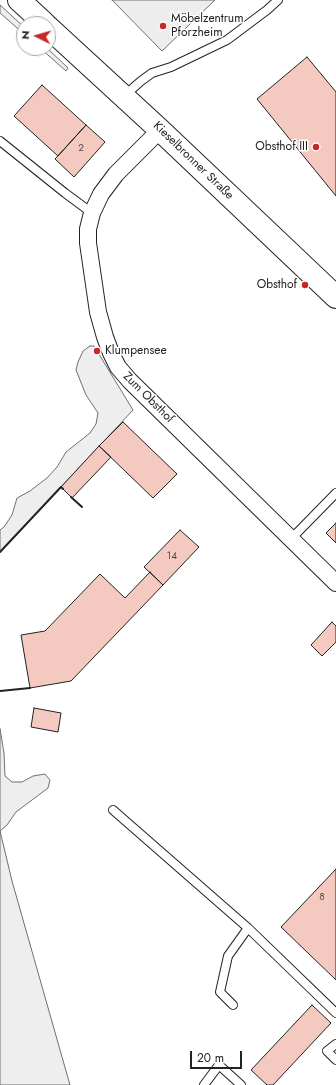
<!DOCTYPE html>
<meta charset="utf-8">
<style>
body{margin:0}
#map{position:relative;width:336px;height:1085px;overflow:hidden;background:#fff;font-family:Jost,sans-serif}
canvas{display:block}
.north{position:absolute;left:16px;top:16px;width:40px;height:40px;box-sizing:border-box;background:#fff;border:1px solid #a7a7a7;border-radius:50%;rotate:275deg;font-size:11px;font-weight:700;line-height:16px;text-align:center;color:#222}
.north::after{content:'';display:block;margin:auto;width:14px;height:18px;background:#c62828;clip-path:polygon(50% 0,100% 100%,50% 72%,0 100%)}
.scale{position:absolute;left:190px;top:1051px;width:52px;height:18px;box-sizing:border-box;border:2px solid #222;border-top:0;padding-left:5px;font-size:12px;line-height:14px;white-space:nowrap;color:#222;-webkit-text-stroke:3px #fff;paint-order:stroke}
</style>
<div id="map">
<canvas width="336" height="1085"></canvas>
<div class="north">N</div>
<div class="scale">20 m</div>
</div>
<script>
const ctx = document.querySelector('canvas').getContext('2d');
ctx.lineJoin = 'round';
function fill(path, color) { ctx.fillStyle = color; ctx.fill(path, 'evenodd'); }
const shape = rows => new Path2D(rows.map(r => 'M' + r).join(''));
function stroke(path, color, width, dash) { ctx.strokeStyle = color; ctx.lineWidth = width; ctx.lineCap = dash ? 'butt' : 'round'; ctx.setLineDash(dash || []); ctx.stroke(path); }
function write(font, color, halo, rows, align = 'center') {
  ctx.font = font + ' Jost,sans-serif'; ctx.lineWidth = 3; ctx.setLineDash([]); ctx.textBaseline = 'middle'; ctx.strokeStyle = halo; ctx.fillStyle = color; for (const [text, x, y, turn = 0] of rows) {
    ctx.save(); ctx.translate(x, y); ctx.rotate((+turn || 0) * Math.PI / 180); ctx.textAlign = isNaN(turn) ? turn : align; if (halo) ctx.strokeText(text, 0, 0); ctx.fillText(text, 0, 0); ctx.restore();
  }
}
const green = shape([
 [0,5,24,27,24,34,0,13,0,5],
 [40,48,47,48,68,68,66,71,40,48],
 [90,346,94,346,133,410,0,552,0,530,4,527,12,515,17,498,30,491,47,478,57,467,66,452,90,433,96,424,98,413,86,395,76,370,78,362,83,351,90,346],
 [0,729,4,753,5,776,12,782,22,782,33,776,45,774,50,780,48,788,16,812,7,825,0,831,12,881,70,1085,0,1085,0,729]
]);
const parking = shape([
 [112,0,215,0,162,51,112,0]
]);
const building = shape([
 [307,57,336,92,336,196,257,99,307,57],
 [42,85,86,125,58,156,14,116,42,85],
 [86,125,105,142,74,177,55,159,86,125],
 [123,422,177,474,153,498,99,446,123,422],
 [99,446,111,457,72,498,61,487,99,446],
 [336,523,336,543,326,533,336,523],
 [180,530,199,547,163,585,144,567,180,530],
 [150,572,163,585,71,681,30,688,21,635,45,631,100,574,125,598,150,572],
 [332,622,336,626,336,642,322,656,311,645,332,622],
 [34,708,61,713,58,732,31,727,34,708],
 [336,869,336,980,281,927,336,869],
 [312,1005,331,1023,273,1085,267,1085,251,1070,312,1005]
]);
const lane = shape([
 [124,96,141,81,152,73,171,67,227,40,267,10,278,0],
 [0,141,65,193,92,213],
 [291,539,336,493],
 [113,810,248,928,336,1013],
 [233,1005,220,992,228,956,248,928],
 [336,1044,327,1051,336,1060],
 [204,1085,219,1065,241,1085]
]);
const street = shape([
 [160,130,116,174,101,194,92,213,88,229,88,243,98,312,105,337,111,353,118,367,130,381,336,583]
]);
const secondary = shape([
 [19,0,45,24],
 [48,27,160,130,336,297]
]);
const wall = shape([
 [71,497,82,507],
 [0,552,61,487,63,489],
 [0,691,30,688]
]);
const markers = [
 [163,26,4,"#c62828"],
 [316,147,4,"#c62828"],
 [305,285,4,"#c62828"],
 [97,351,4,"#c62828"]
];
const numberNames = [
 ["2",81,149],
 ["14",172,557],
 ["8",322,898]
];
const poiNames = [
 ["Möbelzentrum",171,19],
 ["Pforzheim",171,33],
 ["Obsthof III",308,147,"right"],
 ["Obsthof",297,285,"right"],
 ["Klumpensee",105,351]
];
const streetNames = [
 ["Kieselbronner Straße",193,161,44],
 ["Zum Obsthof",148,398,45]
];
fill(green, '#eee');
stroke(green, '#6f6f6f', 1);
fill(parking, '#ededed');
stroke(parking, '#6f6f6f', 1);
fill(building, '#f3c9c0');
stroke(building, '#222', 1);
stroke(lane, '#222', 10);
stroke(street, '#222', 18);
stroke(secondary, '#222', 24);
stroke(lane, '#fff', 8);
stroke(street, '#fff', 16);
stroke(secondary, '#fff', 22);
stroke(wall, '#222', 2);
for (const [x, y, r, color] of markers) { const dot = new Path2D(); dot.arc(x, y, r, 0, 2 * Math.PI); ctx.fillStyle = color; ctx.fill(dot); stroke(dot, '#fff', 1.5); }
write('10px', '#564c4a', null, numberNames);
write('12px', '#222', '#fff', poiNames, 'left');
write('12px', '#222', '#fff', streetNames);
</script>
